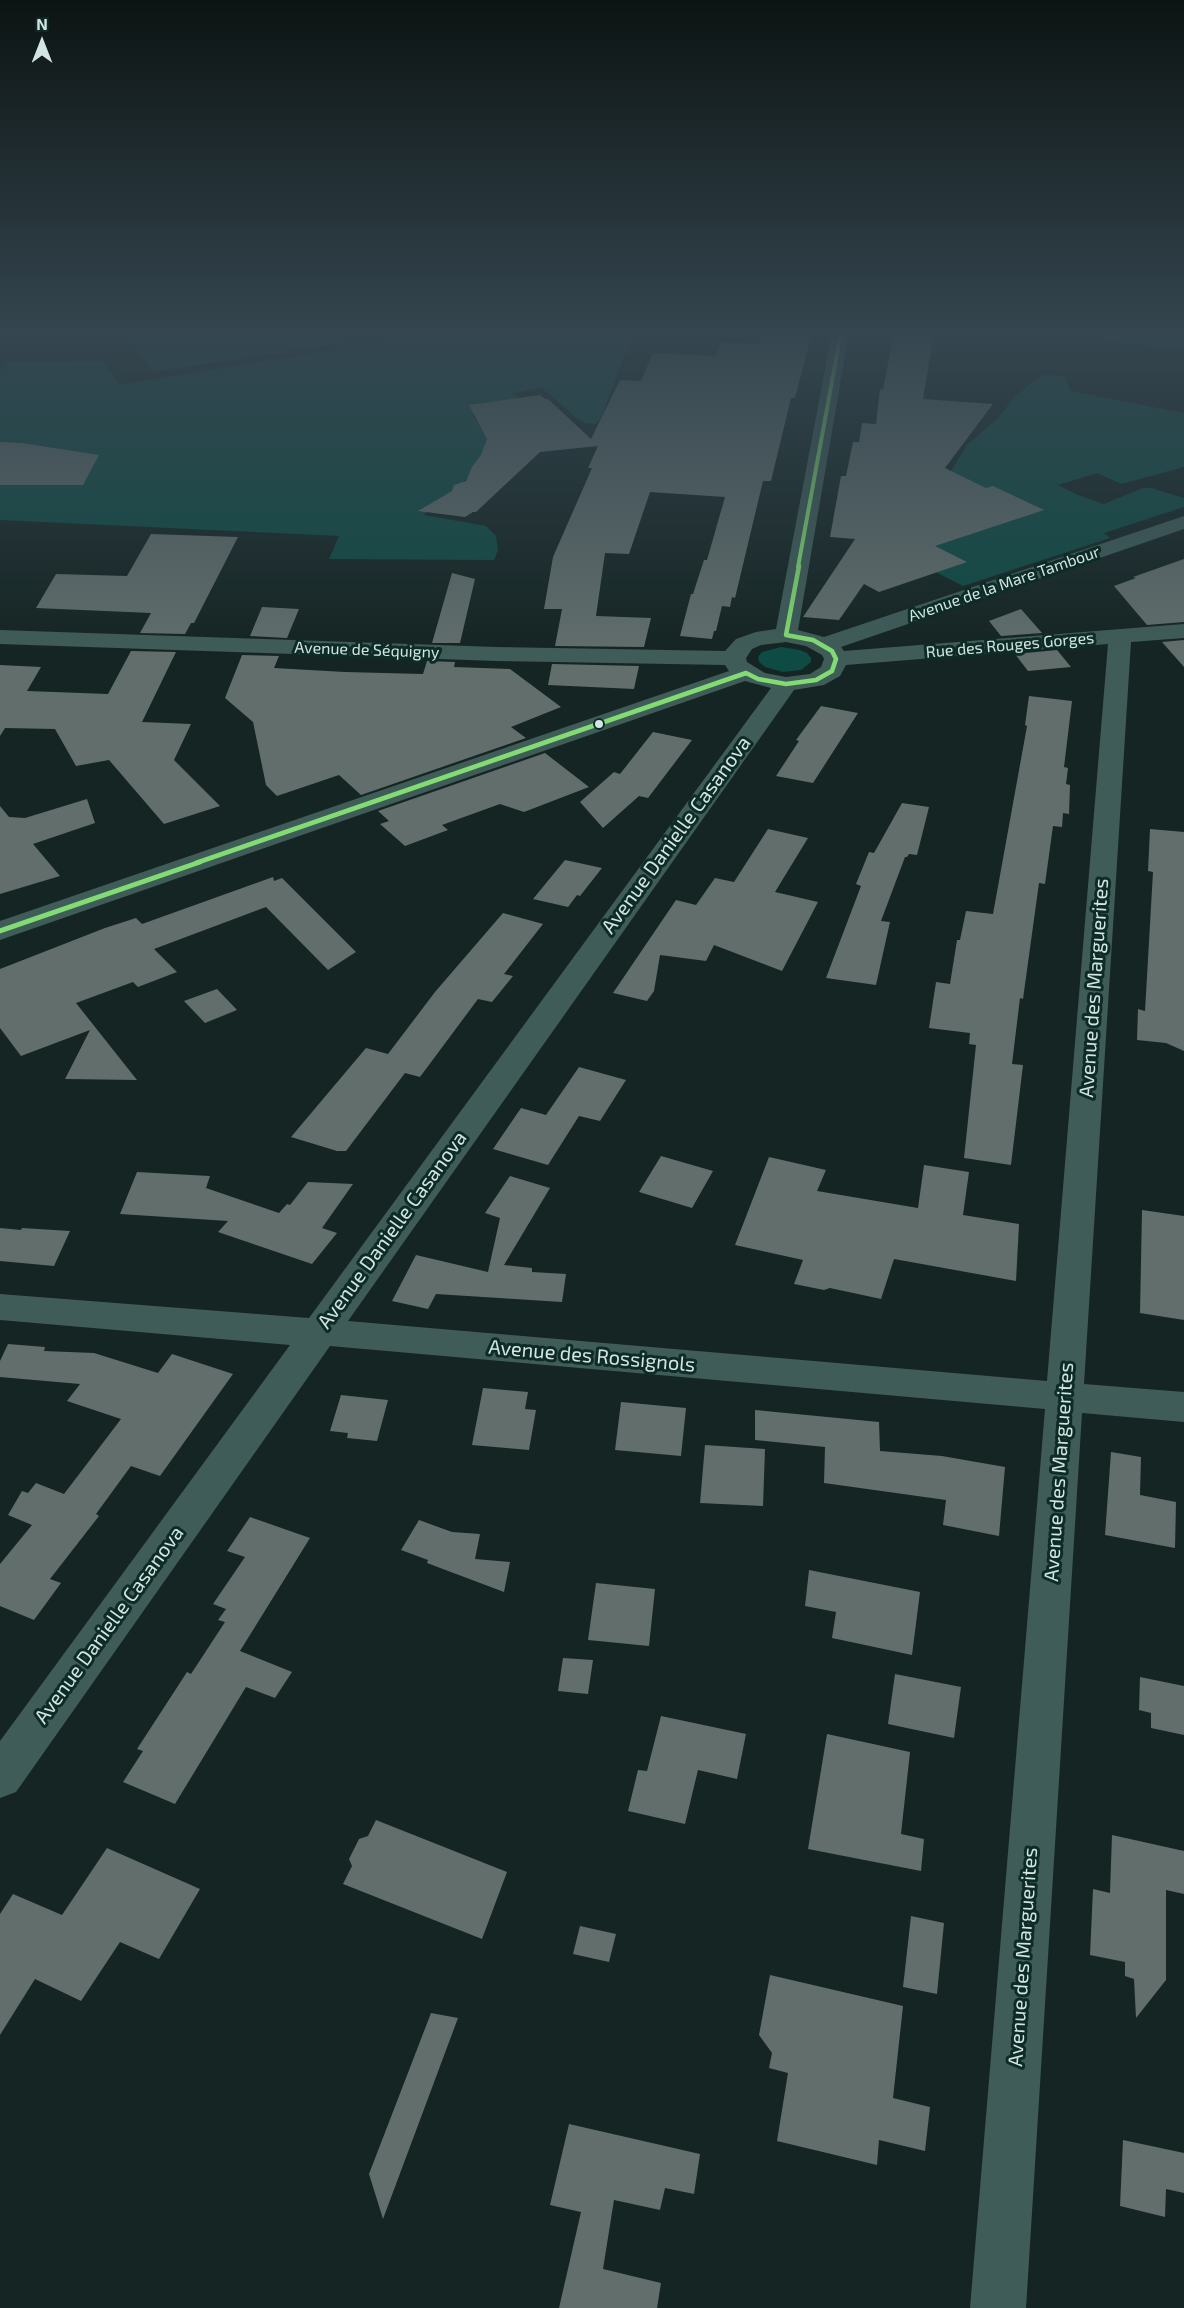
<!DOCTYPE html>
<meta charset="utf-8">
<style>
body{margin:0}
#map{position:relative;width:1184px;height:2308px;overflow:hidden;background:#152523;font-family:"Exo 2",sans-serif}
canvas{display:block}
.north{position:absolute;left:12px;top:12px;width:60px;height:60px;-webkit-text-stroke:4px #0e2c27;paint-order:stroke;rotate:0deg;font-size:16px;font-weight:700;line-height:24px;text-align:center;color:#d3e4e1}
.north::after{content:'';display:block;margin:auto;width:21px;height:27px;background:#d3e4e1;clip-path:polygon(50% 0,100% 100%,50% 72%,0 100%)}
</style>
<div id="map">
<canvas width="1184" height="2308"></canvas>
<div class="north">N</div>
</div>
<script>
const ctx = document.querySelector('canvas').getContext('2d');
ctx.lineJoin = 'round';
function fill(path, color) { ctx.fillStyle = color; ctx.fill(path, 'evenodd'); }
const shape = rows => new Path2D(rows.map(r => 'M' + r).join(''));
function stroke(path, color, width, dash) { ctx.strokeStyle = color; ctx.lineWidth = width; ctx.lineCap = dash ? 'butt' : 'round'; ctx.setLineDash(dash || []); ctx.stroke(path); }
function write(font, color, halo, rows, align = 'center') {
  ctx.font = font + ' "Exo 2",sans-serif'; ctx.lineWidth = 6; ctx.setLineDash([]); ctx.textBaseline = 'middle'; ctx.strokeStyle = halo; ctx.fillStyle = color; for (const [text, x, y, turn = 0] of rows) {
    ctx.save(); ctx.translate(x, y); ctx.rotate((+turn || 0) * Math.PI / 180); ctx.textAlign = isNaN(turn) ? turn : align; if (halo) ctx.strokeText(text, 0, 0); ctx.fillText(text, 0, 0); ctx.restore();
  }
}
const green = shape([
 [123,332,337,332,347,342,154,372],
 [380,332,633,332,602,416,596,424,585,423,579,420,542,388,513,393,522,403,484,402,469,406,477,414,473,416,496,441,474,473,461,484,454,486,457,489,439,499,424,515,486,526,496,536,498,550,494,560,329,559,339,536,0,520,0,371,7,362,103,361,120,385,388,341],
 [1055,332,1184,332,1184,351,1142,345],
 [1044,374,1065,377,1070,391,1184,413,1184,467,1121,484,1097,473,1058,485,1078,495,1104,504,1143,488,1151,488,1184,498,1184,507,1104,533,1110,538,963,586,895,551,927,509,967,445,999,417,1015,396],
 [781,647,800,650,807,653,811,658,811,662,801,670,783,672,765,667,759,662,758,657,762,652]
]);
const building = shape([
 [762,332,812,332,796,394,795,398,791,398,771,481,763,481,735,598,732,597,730,607,722,606,716,631,714,631,712,639,680,636,691,594,693,594,704,560,707,560,725,497,650,492,629,554,605,553,596,616,651,618,644,647,555,646,562,609,544,609,553,557,592,468,588,468,598,446,540,452,476,512,473,512,465,517,418,511,452,491,454,485,466,481,472,467,481,455,487,439,469,405,540,395,545,399,548,399,591,439,620,380,641,381,653,353,716,356,721,342,759,344],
 [894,332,934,332,923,399,993,404,945,468,986,488,993,486,1044,510,935,546,967,562,879,592,864,584,839,620,803,617,855,539,830,537,841,476,846,476,853,442,859,442,862,423,876,424,880,389,883,390],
 [0,442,22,443,99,455,83,485,0,485],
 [151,534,238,537,194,623,191,623,185,634,140,633,151,613,36,608,56,574,127,576],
 [1184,559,1184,622,1147,625,1114,586,1136,578,1133,577],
 [452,573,475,579,460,643,432,643],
 [262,607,299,609,287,638,250,636],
 [1021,609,1042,633,1001,636,989,621],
 [1184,640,1184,667,1162,642],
 [1057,650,1071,667,1028,671,1015,654],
 [131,651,176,652,142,722,191,724,174,760,220,806,164,824,109,760,76,766,55,729,5,728,0,736,0,665,41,667,27,691,108,694],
 [242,655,279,656,274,668,345,672,423,674,427,661,455,662,454,667,510,669,561,707,511,727,526,738,361,795,339,775,277,796,266,785,253,722,225,698],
 [552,664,639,666,634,689,548,685],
 [1029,696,1072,701,1064,767,1068,768,1066,784,1070,785,1069,814,1063,813,1062,827,1053,826,1045,884,1039,883,1023,999,1020,998,1012,1064,1023,1065,1011,1165,964,1158,976,1045,969,1044,970,1033,929,1028,936,982,950,984,957,940,960,940,966,911,993,914,1027,726,1025,725],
 [821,706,858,713,813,783,776,776,799,741,796,740],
 [653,732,692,740,648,798,639,796,603,828,580,802,614,772,620,774],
 [545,753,589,787,524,812,500,804,442,825,448,830,405,846,380,824,389,821,378,811],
 [87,799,95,823,33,844,60,876,0,894,0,806,9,817,25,818],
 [902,803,929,807,917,855,909,854,907,857,905,857,881,921,890,922,876,985,826,978,861,886,856,884,869,852,874,853],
 [768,829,808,838,775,892,818,902,782,971,714,945,706,961,660,955,654,991,647,1001,613,993,676,900,696,905,715,878,734,882],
 [1150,829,1184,832,1184,1051,1166,1043,1137,1040,1138,1009,1145,1011,1153,872,1148,871],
 [565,860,602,868,580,896,577,895,568,907,533,899],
 [273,877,274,881,282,878,356,952,328,970,266,907,154,949,177,972,138,987,133,982,76,1003,137,1080,65,1079,90,1030,21,1056,0,1028,0,969,105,928,136,918,142,924],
 [503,913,543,924,504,974,513,976,492,1002,478,999,420,1077,405,1073,346,1151,337,1151,291,1137,366,1048,388,1054,435,992],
 [217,989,237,1010,205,1023,184,1001],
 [579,1067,626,1080,600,1121,579,1116,548,1165,493,1149,521,1108,546,1115],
 [661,1156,713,1171,692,1208,639,1192],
 [769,1157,826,1170,817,1191,918,1208,924,1165,969,1172,963,1215,1019,1224,1016,1281,894,1259,881,1299,830,1288,824,1290,794,1284,803,1260,735,1245],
 [137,1172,210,1176,206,1188,279,1213,287,1204,290,1205,308,1182,353,1184,322,1228,337,1233,312,1264,218,1232,228,1221,120,1214],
 [510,1176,550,1188,504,1265,532,1268,532,1272,566,1274,562,1302,436,1294,428,1309,392,1301,416,1255,488,1272,500,1218,485,1213],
 [1142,1210,1184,1216,1184,1320,1140,1313],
 [0,1228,21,1230,22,1228,70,1231,54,1266,0,1261],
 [8,1344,45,1347,44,1351,94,1353,158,1373,172,1354,233,1374,160,1476,131,1466,96,1514,99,1516,50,1579,61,1583,34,1620,0,1606,0,1564,32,1525,8,1515,22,1491,28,1493,36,1483,64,1494,121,1419,67,1401,80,1384,0,1377,0,1361],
 [483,1388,528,1392,525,1409,536,1410,529,1450,472,1445],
 [341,1395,388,1400,377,1441,347,1438,348,1433,330,1431],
 [621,1402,686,1408,681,1456,615,1450],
 [755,1410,879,1422,880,1451,942,1456,1005,1467,999,1536,943,1525,946,1500,824,1483,825,1447,755,1440],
 [705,1445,765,1449,763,1506,700,1503],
 [1111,1452,1141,1457,1140,1495,1176,1502,1175,1548,1105,1535],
 [250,1517,310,1538,240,1651,292,1672,275,1698,246,1687,175,1804,123,1782,143,1751,137,1749,187,1672,191,1674,225,1622,218,1620,226,1609,213,1604,245,1557,227,1551],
 [419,1520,452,1532,480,1534,475,1559,510,1562,504,1592,427,1563,428,1560,401,1550],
 [809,1570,920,1592,912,1655,832,1638,836,1612,805,1606],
 [596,1583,655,1589,649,1646,588,1640],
 [563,1658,593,1660,588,1694,558,1691],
 [895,1674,961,1687,954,1738,888,1724],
 [1140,1677,1184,1686,1184,1735,1151,1728,1151,1713,1139,1710],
 [661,1716,746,1734,737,1779,698,1770,685,1824,628,1811,638,1770,647,1771],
 [827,1734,910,1752,901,1834,924,1839,921,1871,808,1849],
 [376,1820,507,1872,482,1939,343,1884,352,1866,349,1859,359,1839,368,1836],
 [1112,1835,1184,1851,1184,1894,1166,1890,1166,1980,1136,2018,1134,1979,1125,1976,1125,1962,1090,1955,1093,1889,1110,1893],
 [107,1848,200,1889,159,1959,120,1942,81,2001,35,1979,0,2035,0,1914,13,1894,62,1915],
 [911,1916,944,1923,937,1994,903,1987],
 [580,1926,616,1934,609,1962,573,1954],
 [770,1975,903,2006,893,2098,930,2107,925,2151,879,2140,877,2165,777,2141,788,2073,769,2068,772,2053,759,2035],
 [431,2013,458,2018,383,2219,369,2174],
 [569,2124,700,2154,694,2194,665,2188,660,2210,614,2200,603,2269,661,2283,657,2308,559,2308,581,2212,550,2205],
 [1123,2140,1184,2153,1184,2193,1166,2189,1165,2217,1120,2206]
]);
const minor = shape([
 [832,332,849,332,798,630,824,637,1184,516,1184,529,841,647,844,651,1184,624,1184,638,1131,642,1084,1384,1184,1392,1184,1422,1082,1413,1026,2308,970,2308,1045,1409,330,1346,16,1792,0,1798,0,1741,290,1345,0,1320,0,1294,309,1318,771,688,745,681,0,940,0,921,729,671,725,665,497,661,0,644,0,630,497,647,725,651,736,639,756,632,776,629,832,332],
 [786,642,806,646,822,655,824,659,821,667,810,674,786,677,765,673,747,662,746,658,752,649,761,645,786,642],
 [1108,644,1047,1381,348,1321,794,690,824,685,840,676,846,665,1108,644]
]);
const bus1Far2 = shape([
 [798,567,841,332]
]);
const bus1Far1 = shape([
 [196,863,746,673,758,679,786,684,816,680,832,671,836,659,832,651,813,640,786,635,799,566]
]);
const bus1 = shape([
 [0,931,200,862]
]);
const markers = [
 [599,724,5,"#d3e4e1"]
];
const farStreetnames = [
 ["Avenue de la Mare Tambour",1004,584,-19],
 ["Rue des Rouges Gorges",1010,645,-5],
 ["Avenue de Séquigny",367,650,2]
];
const streetNames = [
 ["Avenue Danielle Casanova",676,835,-54],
 ["Avenue des Marguerites",1094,988,-86],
 ["Avenue Danielle Casanova",392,1230,-54],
 ["Avenue des Rossignols",592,1356,5],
 ["Avenue des Marguerites",1059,1472,-86],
 ["Avenue Danielle Casanova",109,1625,-54],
 ["Avenue des Marguerites",1023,1957,-86]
];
fill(green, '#0e4b44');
fill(building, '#616e6c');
fill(minor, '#3f5c58');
stroke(bus1Far2, '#82dc73', 4);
stroke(bus1Far1, '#82dc73', 4.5);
stroke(bus1, '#82dc73', 5);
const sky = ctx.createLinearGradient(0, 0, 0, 655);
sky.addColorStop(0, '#0c1413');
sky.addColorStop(0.51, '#354650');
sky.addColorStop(1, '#35465000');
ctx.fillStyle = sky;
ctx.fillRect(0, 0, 1184, 655);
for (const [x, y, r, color] of markers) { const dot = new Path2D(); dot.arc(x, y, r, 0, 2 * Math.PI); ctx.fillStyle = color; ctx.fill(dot); stroke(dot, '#0e2c27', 2); }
write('16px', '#d3e4e1', '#0e2c27', farStreetnames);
write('20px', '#d3e4e1', '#0e2c27', streetNames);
</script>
